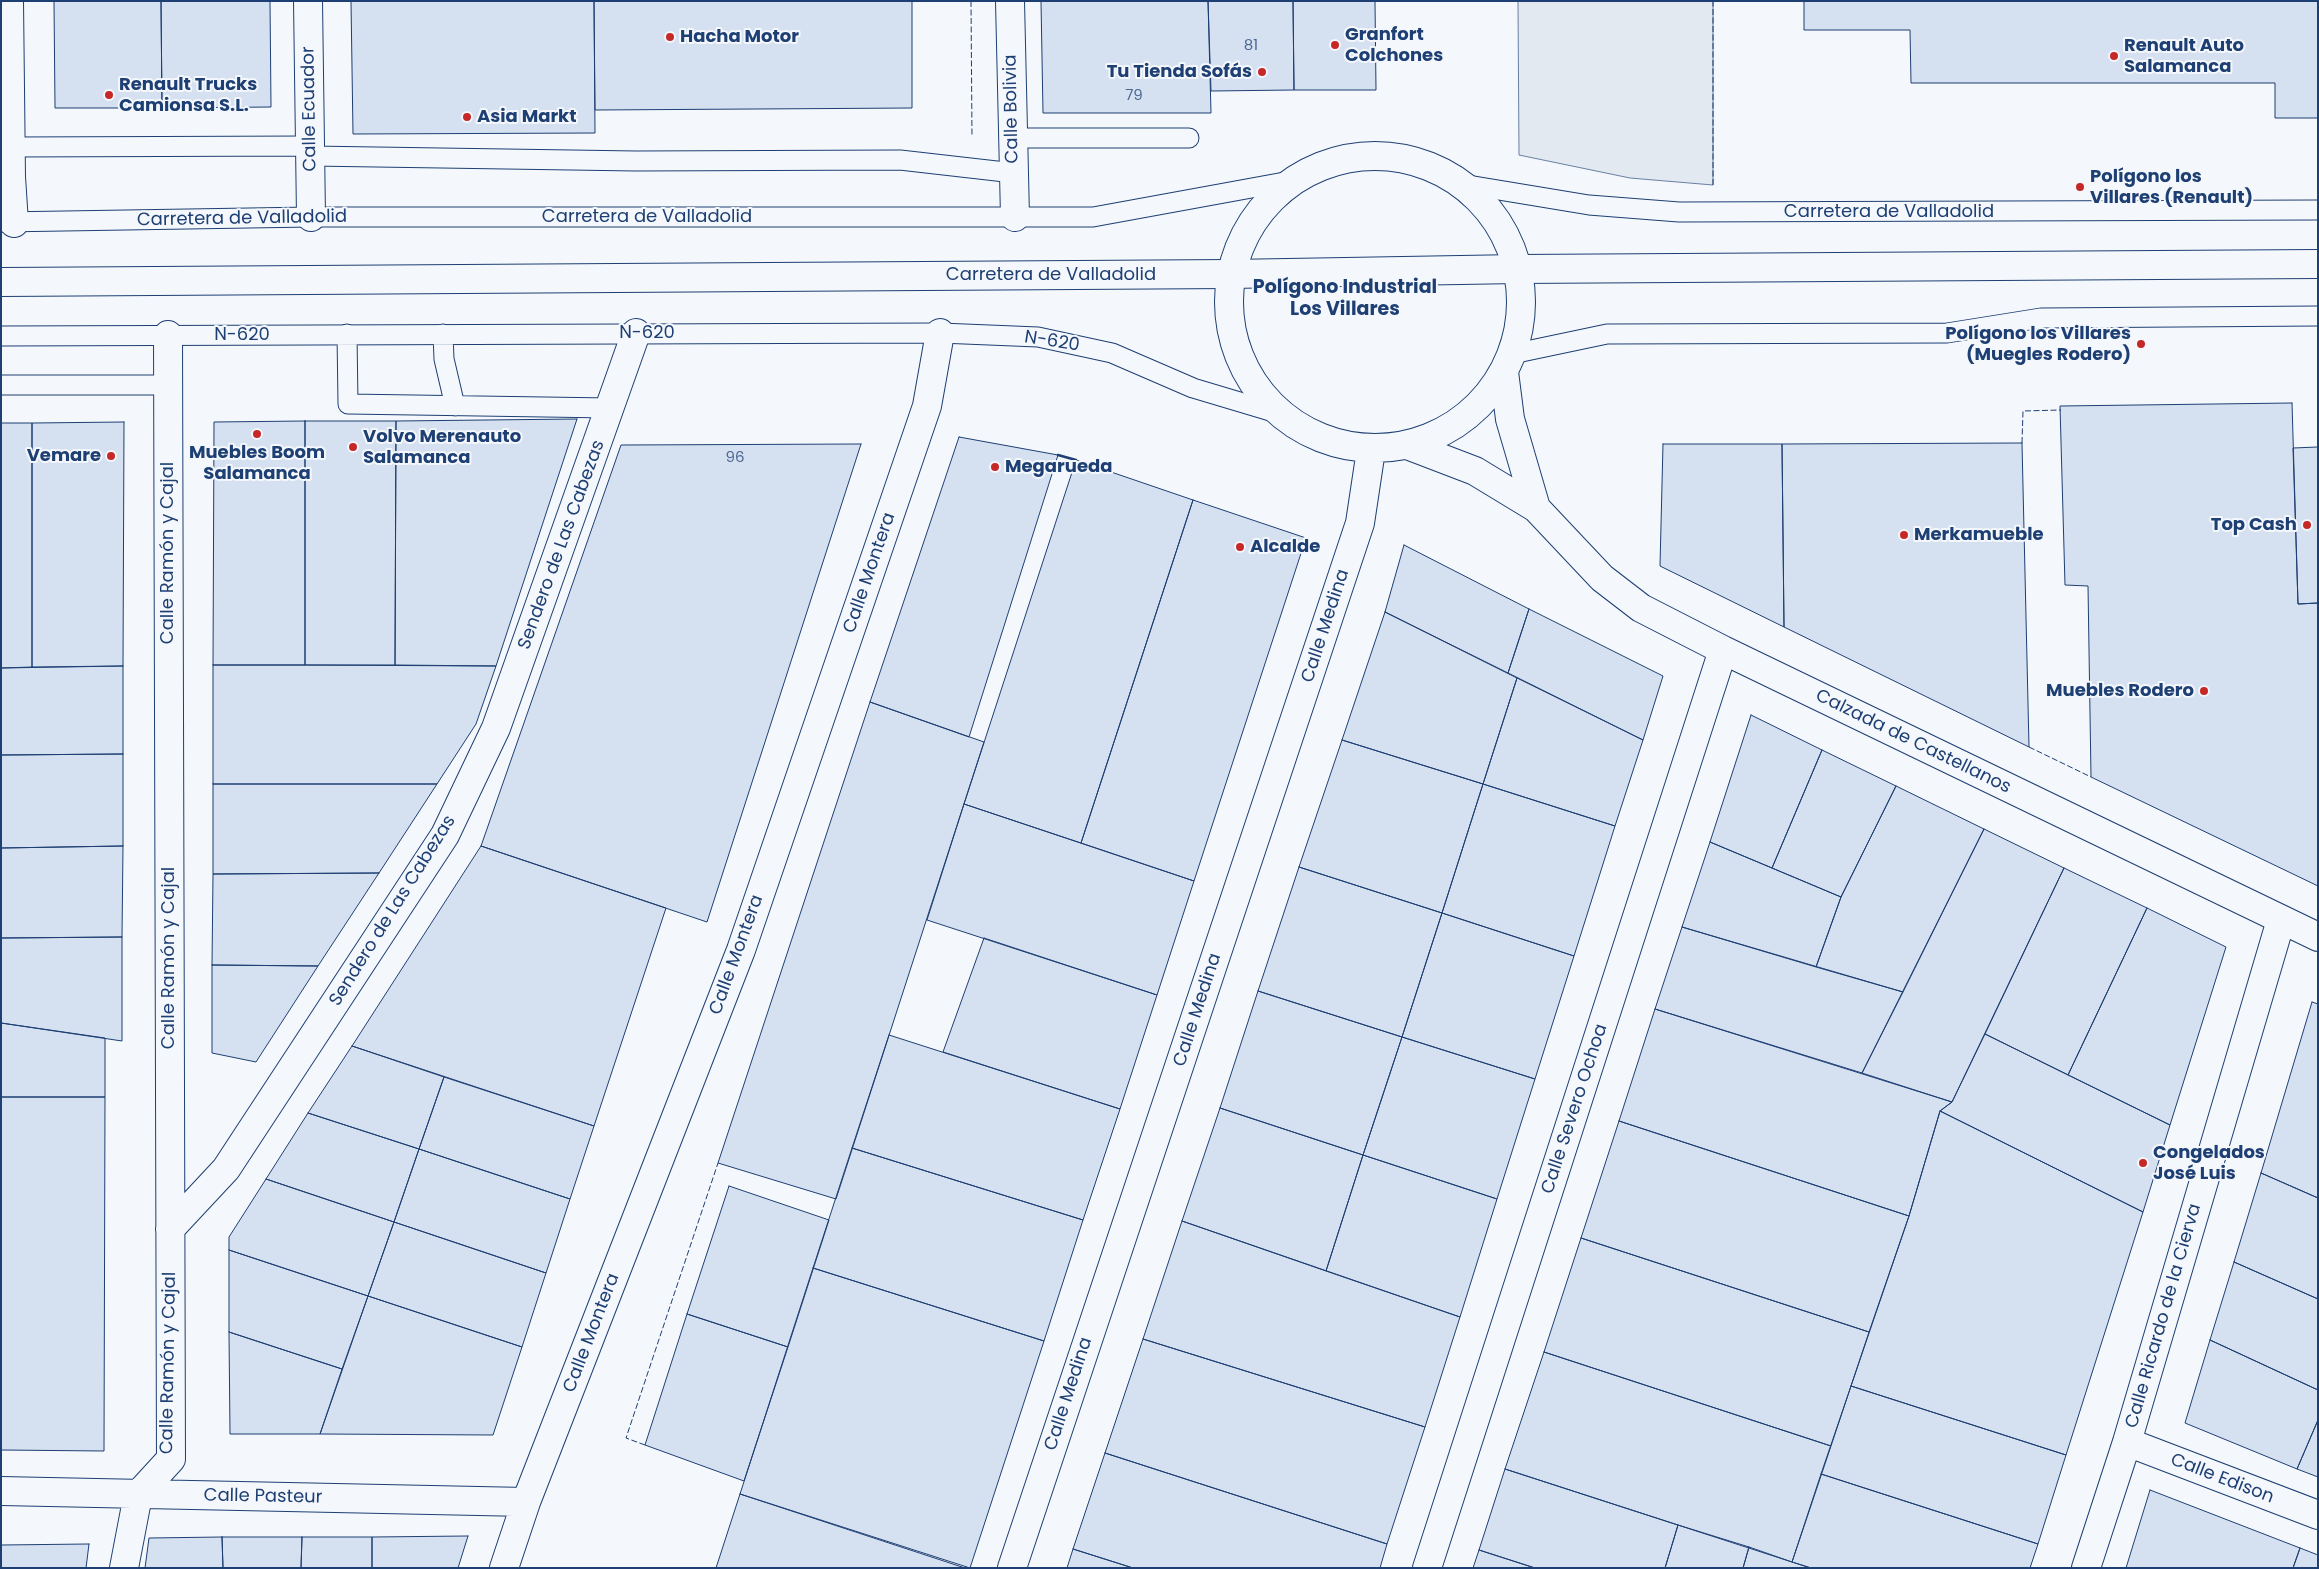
<!DOCTYPE html>
<meta charset="utf-8">
<style>
body{margin:0}
#map{position:relative;width:2319px;height:1569px;overflow:hidden;background:#f4f7fb;font-family:Poppins,sans-serif}
canvas{display:block}
.frame{position:absolute;inset:0;border:2px solid #1d3f73;pointer-events:none}
</style>
<div id="map">
<canvas width="2319" height="1569"></canvas>
<div class="frame"></div>
</div>
<script>
const ctx = document.querySelector('canvas').getContext('2d');
ctx.lineJoin = 'round';
function fill(path, color) { ctx.fillStyle = color; ctx.fill(path, 'evenodd'); }
const shape = rows => new Path2D(rows.map(r => 'M' + r).join(''));
function stroke(path, color, width, dash) { ctx.strokeStyle = color; ctx.lineWidth = width; ctx.lineCap = dash ? 'butt' : 'round'; ctx.setLineDash(dash || []); ctx.stroke(path); }
function write(font, color, halo, rows, align = 'center') {
  ctx.font = font + ' Poppins,sans-serif'; ctx.lineWidth = 4; ctx.setLineDash([]); ctx.textBaseline = 'middle'; ctx.strokeStyle = halo; ctx.fillStyle = color; for (const [text, x, y, turn = 0] of rows) {
    ctx.save(); ctx.translate(x, y); ctx.rotate((+turn || 0) * Math.PI / 180); ctx.textAlign = isNaN(turn) ? turn : align; if (halo) ctx.strokeText(text, 0, 0); ctx.fillText(text, 0, 0); ctx.restore();
  }
}
const green = shape([
 [1518,1,1713,1,1713,185,1630,178,1519,155,1518,1]
]);
const building = shape([
 [54,1,161,1,162,108,55,108,54,1],
 [161,1,270,1,271,107,162,108,161,1],
 [351,1,594,1,595,133,353,134,351,1],
 [594,1,912,1,912,108,595,110,594,1],
 [1041,1,1208,1,1211,113,1043,113,1041,1],
 [1208,1,1293,1,1294,90,1211,91,1208,1],
 [1293,1,1375,1,1376,90,1294,90,1293,1],
 [1804,1,2318,1,2318,118,2275,118,2275,83,1911,83,1910,30,1804,30,1804,1],
 [2292,403,2298,604,2318,603,2318,886,2091,777,2088,586,2065,585,2060,406,2292,403],
 [577,419,496,666,395,665,396,421,577,419],
 [305,421,305,665,213,665,214,422,305,421],
 [305,421,396,421,395,665,305,665,305,421],
 [124,422,123,666,32,667,32,423,124,422],
 [1,423,32,423,32,667,1,668,1,423],
 [959,437,1058,455,969,737,870,702,959,437],
 [2022,443,2029,747,1784,627,1782,444,2022,443],
 [861,444,707,922,481,846,621,445,861,444],
 [1663,444,1782,444,1784,627,1660,566,1663,444],
 [2318,447,2318,603,2298,604,2293,448,2318,447],
 [1076,460,1193,500,1081,843,964,804,1076,460],
 [1193,500,1306,538,1194,881,1081,843,1193,500],
 [1404,545,1529,609,1508,673,1385,612,1404,545],
 [1529,609,1663,676,1643,740,1508,673,1529,609],
 [1385,612,1517,678,1483,784,1342,740,1385,612],
 [213,665,305,665,496,666,476,724,437,784,213,784,213,665],
 [123,666,123,754,1,755,1,668,123,666],
 [1517,678,1643,740,1615,826,1483,784,1517,678],
 [870,702,984,742,836,1199,718,1163,870,702],
 [1751,715,1822,750,1772,868,1710,842,1751,715],
 [1342,740,1483,784,1442,913,1299,867,1342,740],
 [1822,750,1896,786,1841,897,1772,868,1822,750],
 [123,754,123,846,1,848,1,755,123,754],
 [213,784,437,784,379,873,213,874,213,784],
 [1483,784,1615,826,1574,956,1442,913,1483,784],
 [1896,786,1984,829,1903,992,1816,967,1841,897,1896,786],
 [964,804,1194,881,1157,995,927,920,964,804],
 [1984,829,2064,868,1952,1102,1862,1073,1984,829],
 [1710,842,1841,897,1816,967,1682,927,1710,842],
 [123,846,122,937,1,938,1,848,123,846],
 [481,846,666,908,594,1126,352,1046,481,846],
 [1299,867,1442,913,1402,1037,1258,991,1299,867],
 [2064,868,2147,908,2068,1075,1985,1034,2064,868],
 [379,873,318,966,212,965,213,874,379,873],
 [2147,908,2226,947,2170,1125,2068,1075,2147,908],
 [1442,913,1574,956,1535,1079,1402,1037,1442,913],
 [1682,927,1903,992,1862,1073,1655,1009,1682,927],
 [122,937,122,1041,1,1023,1,938,122,937],
 [984,938,1157,995,1120,1109,943,1052,984,938],
 [212,965,318,966,256,1062,212,1053,212,965],
 [1258,991,1402,1037,1363,1155,1220,1108,1258,991],
 [2312,1002,2318,1004,2318,1198,2261,1173,2312,1002],
 [1655,1009,1952,1102,1940,1111,1909,1216,1619,1121,1655,1009],
 [1,1023,105,1038,105,1097,1,1097,1,1023],
 [1985,1034,2170,1125,2143,1212,1940,1111,1952,1102,1985,1034],
 [889,1035,1120,1109,1083,1220,852,1148,889,1035],
 [1402,1037,1535,1079,1497,1199,1363,1155,1402,1037],
 [352,1046,444,1077,419,1149,308,1113,352,1046],
 [444,1077,594,1126,570,1199,419,1149,444,1077],
 [1,1097,105,1097,104,1451,1,1450,1,1097],
 [1220,1108,1363,1155,1326,1271,1182,1221,1220,1108],
 [1940,1111,2143,1212,2066,1455,1851,1386,1909,1216,1940,1111],
 [308,1113,419,1149,394,1222,266,1179,308,1113],
 [1619,1121,1909,1216,1869,1332,1581,1238,1619,1121],
 [852,1148,1083,1220,1044,1341,813,1268,852,1148],
 [419,1149,570,1199,546,1273,394,1222,419,1149],
 [1363,1155,1497,1199,1460,1317,1326,1271,1363,1155],
 [2261,1173,2318,1198,2318,1299,2234,1262,2261,1173],
 [266,1179,394,1222,368,1296,229,1250,229,1237,266,1179],
 [729,1186,829,1220,788,1347,687,1314,729,1186],
 [1182,1221,1460,1317,1425,1427,1143,1339,1182,1221],
 [394,1222,546,1273,522,1347,368,1296,394,1222],
 [1581,1238,1869,1332,1831,1446,1544,1352,1581,1238],
 [229,1250,368,1296,342,1369,229,1332,229,1250],
 [2234,1262,2318,1299,2318,1390,2210,1340,2234,1262],
 [813,1268,1044,1341,970,1568,740,1494,813,1268],
 [368,1296,522,1347,493,1435,320,1434,368,1296],
 [687,1314,788,1347,744,1481,645,1445,687,1314],
 [229,1332,342,1369,320,1434,230,1434,229,1332],
 [1143,1339,1425,1427,1387,1544,1105,1453,1143,1339],
 [2210,1340,2318,1390,2318,1420,2297,1469,2185,1423,2210,1340],
 [1544,1352,1831,1446,1792,1562,1505,1469,1544,1352],
 [1851,1386,2066,1455,2038,1544,1821,1474,1851,1386],
 [2318,1420,2318,1477,2297,1469,2318,1420],
 [1105,1453,1387,1544,1380,1568,1133,1568,1073,1549,1105,1453],
 [1505,1469,1678,1525,1665,1568,1535,1568,1479,1550,1505,1469],
 [1821,1474,2038,1544,2030,1568,1811,1568,1792,1562,1821,1474],
 [2150,1490,2300,1548,2293,1568,2126,1568,2150,1490],
 [740,1494,965,1568,716,1568,740,1494],
 [1678,1525,1749,1547,1743,1568,1665,1568,1678,1525],
 [468,1536,458,1568,372,1568,372,1537,468,1536],
 [222,1537,223,1568,145,1568,149,1538,222,1537],
 [222,1537,302,1537,301,1568,223,1568,222,1537],
 [302,1537,372,1537,372,1568,301,1568,302,1537],
 [89,1544,86,1568,1,1568,1,1545,89,1544],
 [1749,1547,1792,1562,1811,1568,1743,1568,1749,1547],
 [2300,1548,2318,1555,2318,1568,2293,1568,2300,1548],
 [1073,1549,1133,1568,1067,1568,1073,1549],
 [1479,1550,1535,1568,1473,1568,1479,1550]
]);
const lane = shape([
 [1013,138,1189,138],
 [11,147,310,146],
 [311,156,636,161,900,160,1014,173],
 [1462,184,1589,205,1679,212,2318,210],
 [2,222,311,217,1093,217,1290,181],
 [347,334,348,404,610,408],
 [443,334,444,359,455,406],
 [1,336,940,333,1038,337,1112,353,1193,388,1280,414],
 [1512,354,1607,334,1947,333,2041,318,2318,316],
 [1,385,168,385]
]);
const street = shape([
 [9,1,11,177,14,223],
 [308,1,311,217],
 [1010,1,1015,217],
 '1229 302a146 146 0 1 1 292 0a146 146 0 1 1-292 0Z',
 [1504,372,1510,419,1536,508],
 [1407,445,1475,471,1536,508,1602,578,1641,608,1723,650,2318,937],
 [170,1229,226,1169,445,835,496,728,636,333],
 [2127,1442,2318,1515],
 [1,1491,526,1502],
 [124,1568,138,1495,171,1459,168,335],
 [504,1568,526,1502,741,950,927,406,940,333],
 [1012,1568,1360,523,1371,450],
 [1427,1568,1723,650],
 [2086,1568,2127,1442,2281,920]
]);
const highway = shape([
 [1,282,1230,274,1518,269,2318,264]
]);
const fence = shape([
 [971,1,972,137],
 [1713,185,1713,1],
 [2022,443,2023,411,2061,410],
 [2029,747,2091,777],
 [645,1445,626,1438,718,1163]
]);
const wall = shape([
 [1058,455,1076,460]
]);
const markers = [
 [670,37,5,"#c62828"],
 [1335,45,5,"#c62828"],
 [2114,56,5,"#c62828"],
 [1262,72,5,"#c62828"],
 [109,95,5,"#c62828"],
 [467,117,5,"#c62828"],
 [2080,187,5,"#c62828"],
 [2141,344,5,"#c62828"],
 [257,434,5,"#c62828"],
 [353,447,5,"#c62828"],
 [111,456,5,"#c62828"],
 [995,467,5,"#c62828"],
 [2307,525,5,"#c62828"],
 [1904,535,5,"#c62828"],
 [1240,547,5,"#c62828"],
 [2204,691,5,"#c62828"],
 [2143,1163,5,"#c62828"]
];
const numberNames = [
 ["81",1251,46],
 ["79",1134,96],
 ["96",735,458]
];
const poiNames = [
 ["Granfort",1345,35],
 ["Colchones",1345,56],
 ["Hacha Motor",680,37],
 ["Renault Auto",2124,46],
 ["Salamanca",2124,67],
 ["Tu Tienda Sofás",1252,72,"right"],
 ["Renault Trucks",119,85],
 ["Camionsa S.L.",119,106],
 ["Asia Markt",477,117],
 ["Polígono los",2090,177],
 ["Villares (Renault)",2090,198],
 ["Polígono los Villares",2131,334,"right"],
 ["(Muegles Rodero)",2131,355,"right"],
 ["Volvo Merenauto",363,437],
 ["Salamanca",363,458],
 ["Muebles Boom",257,453,"center"],
 ["Salamanca",257,474,"center"],
 ["Vemare",101,456,"right"],
 ["Megarueda",1005,467],
 ["Top Cash",2297,525,"right"],
 ["Merkamueble",1914,535],
 ["Alcalde",1250,547],
 ["Muebles Rodero",2194,691,"right"],
 ["Congelados",2153,1153],
 ["José Luis",2153,1174]
];
const streetNames = [
 ["Calle Ecuador",310,109,-91],
 ["Calle Bolivia",1012,109,-91],
 ["Carretera de Valladolid",1889,212],
 ["Carretera de Valladolid",647,217],
 ["Carretera de Valladolid",242,219,-1],
 ["Carretera de Valladolid",1051,275],
 ["N-620",647,333],
 ["N-620",242,335],
 ["N-620",1052,342,9],
 ["Sendero de Las Cabezas",562,545,-70],
 ["Calle Ramón y Cajal",168,553,-90],
 ["Calle Montera",870,573,-71],
 ["Calle Medina",1326,626,-72],
 ["Calzada de Castellanos",1913,742,26],
 ["Sendero de Las Cabezas",393,911,-58],
 ["Calle Montera",737,955,-70],
 ["Calle Ramón y Cajal",169,958,-90],
 ["Calle Medina",1198,1010,-72],
 ["Calle Severo Ochoa",1575,1109,-72],
 ["Calle Ricardo de la Cierva",2164,1316,-74],
 ["Calle Montera",592,1333,-69],
 ["Calle Ramón y Cajal",169,1363,-89],
 ["Calle Medina",1069,1394,-72],
 ["Calle Edison",2222,1479,21],
 ["Calle Pasteur",263,1497,1]
];
const neighbourhoodNames = [
 ["Polígono Industrial",1345,288],
 ["Los Villares",1345,310]
];
fill(green, '#e3e9f0');
stroke(green, '#687fa3', 1);
fill(building, '#d5e0f0');
stroke(building, '#1d3f73', 1);
stroke(lane, '#1d3f73', 21);
stroke(street, '#1d3f73', 30);
stroke(highway, '#1d3f73', 30);
stroke(lane, '#f4f7fb', 19);
stroke(street, '#f4f7fb', 28);
stroke(highway, '#f4f7fb', 28);
stroke(fence, '#1d3f73', 1, [6, 2.5]);
stroke(wall, '#1d3f73', 2.5);
for (const [x, y, r, color] of markers) { const dot = new Path2D(); dot.arc(x, y, r, 0, 2 * Math.PI); ctx.fillStyle = color; ctx.fill(dot); stroke(dot, '#f4f7fb', 2); }
write('15px', '#4b6792', null, numberNames);
write('bold 18px', '#1d3f73', '#f4f7fb', poiNames, 'left');
write('18px', '#1d3f73', '#f4f7fb', streetNames);
write('bold 19px', '#1d3f73', '#f4f7fb', neighbourhoodNames);
</script>
